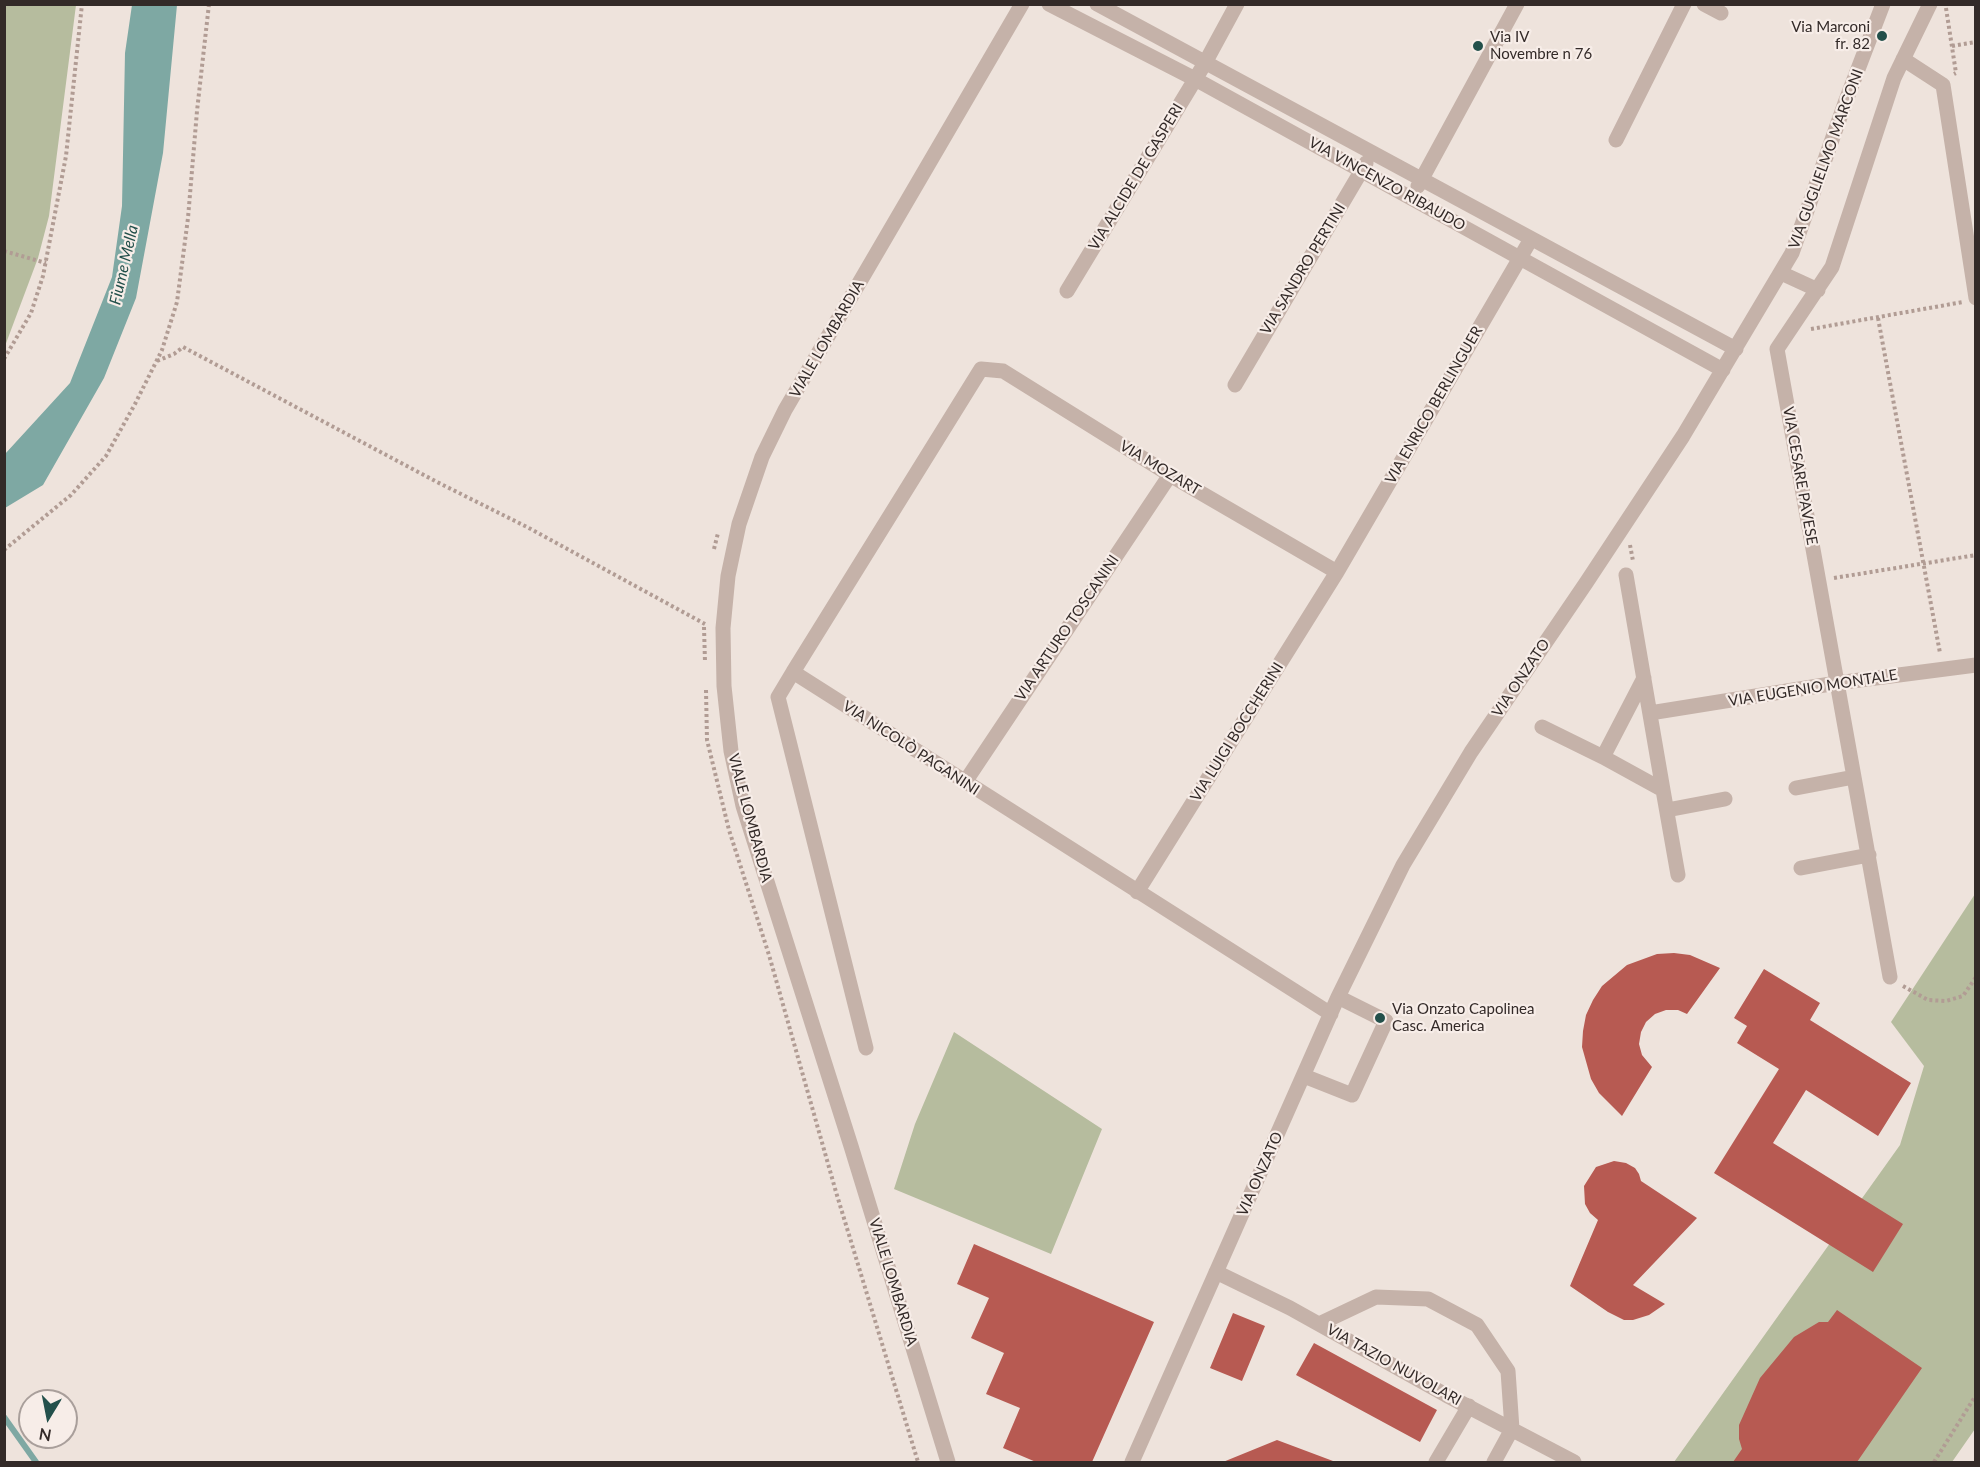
<!DOCTYPE html>
<meta charset="utf-8">
<style>
body{margin:0}
#map{position:relative;width:1980px;height:1467px;overflow:hidden;background:#eee3dc;font-family:Lato,sans-serif}
canvas{display:block}
.frame{position:absolute;inset:0;border:6px solid #332a28;pointer-events:none}
.north{position:absolute;left:18px;top:1389px;width:60px;height:60px;box-sizing:border-box;background:#f7ede8;border:2px solid #a99f9b;border-radius:50%;rotate:190deg;font-size:16px;font-weight:700;line-height:24px;text-align:center;color:#332a28}
.north::after{content:'';display:block;margin:auto;width:21px;height:27px;background:#23504b;clip-path:polygon(50% 0,100% 100%,50% 72%,0 100%)}
</style>
<div id="map">
<canvas width="1980" height="1467"></canvas>
<div class="frame"></div>
<div class="north">N</div>
</div>
<script>
const c = document.querySelector('canvas').getContext('2d');
c.lineJoin = 'round';
function paint(path, color) { c.fillStyle = color; c.fill(path, 'evenodd'); }
const poly = rows => new Path2D(rows.map(r => 'M' + r).join(''));
function stroke(path, color, width, dash) { c.strokeStyle = color; c.lineWidth = width; c.lineCap = dash ? 'butt' : 'round'; c.setLineDash(dash || []); c.stroke(path); }
function write(font, color, halo, rows, align = 'center') {
  c.font = font + ' Lato,sans-serif'; c.lineWidth = 4.5; c.setLineDash([]); c.textBaseline = 'middle'; c.strokeStyle = halo; c.fillStyle = color; for (const [text, x, y, turn = 0] of rows) {
    c.save(); c.translate(x, y); c.rotate((+turn || 0) * Math.PI / 180); c.textAlign = isNaN(turn) ? turn : align; if (halo) c.strokeText(text, 0, 0); c.fillText(text, 0, 0); c.restore();
  }
}
const green = poly([
 [5,4,76,5,49,216,38,258,5,346],
 [1975,894,1975,1429,1952,1462,1674,1462,1900,1145,1924,1066,1891,1022],
 [954,1032,1102,1129,1051,1254,894,1189,915,1124]
]);
const water = poly([
 [132,5,177,5,163,153,136,298,104,378,43,485,5,508,5,454,70,383,112,277,122,206,125,53]
]);
const stream = poly([
 [4,1417,36,1462]
]);
const building = poly([
 [1674,953,1690,955,1720,968,1687,1014,1678,1010,1666,1010,1655,1014,1646,1022,1641,1032,1639,1044,1642,1055,1652,1067,1622,1116,1599,1093,1591,1079,1582,1047,1583,1031,1586,1015,1593,1000,1602,986,1627,965,1657,954],
 [1764,969,1820,1003,1810,1020,1911,1083,1878,1136,1806,1090,1773,1143,1903,1224,1873,1272,1714,1173,1779,1069,1737,1043,1747,1026,1734,1018],
 [1614,1161,1626,1163,1635,1168,1639,1174,1641,1181,1697,1218,1633,1285,1665,1304,1649,1315,1633,1320,1624,1320,1608,1312,1570,1286,1598,1220,1590,1213,1585,1204,1584,1186,1596,1167],
 [974,1244,1154,1322,1092,1462,1036,1462,1003,1448,1020,1408,986,1394,1004,1353,971,1338,989,1298,957,1284],
 [1837,1310,1922,1368,1857,1462,1733,1462,1742,1449,1739,1439,1739,1425,1760,1378,1794,1337,1819,1322,1828,1322],
 [1233,1313,1265,1326,1242,1381,1210,1368],
 [1314,1343,1437,1410,1420,1442,1296,1375],
 [1277,1440,1333,1461,1333,1462,1223,1462]
]);
const path = poly([
 [1946,8,1956,73,1954,74],
 [1952,46,1976,42],
 [4,251,46,263],
 [1878,318,1940,653],
 [1811,329,1963,302],
 [4,359,31,313,43,276,66,156,82,4],
 [157,361,174,354,183,347,437,482,527,527,705,624],
 [1630,545,1633,561],
 [714,549,718,533],
 [4,550,71,495,106,456,135,404,162,350,177,302,188,218,197,111,209,4],
 [1834,578,1976,555],
 [704,627,705,662],
 [706,690,707,740,729,830,769,955,836,1192,918,1462],
 [1903,986,1928,1000,1946,1001,1963,996,1976,977],
 [1934,1462,1976,1395]
]);
const minor = poly([
 [1049,4,1195,79,1723,370],
 [1097,4,1736,349],
 [1704,4,1721,13],
 [1903,59,1943,85,1976,298],
 [1616,140,1684,4],
 [1418,186,1517,4],
 [1781,273,1818,290],
 [1067,291,1205,63,1237,4],
 [1235,385,1366,163],
 [1626,575,1663,790,1603,757,1644,678],
 [793,672,778,697,866,1048],
 [1650,713,1837,683,1976,665],
 [1542,727,1603,757],
 [965,782,1170,475],
 [1796,788,1854,777],
 [1663,790,1678,875],
 [1667,810,1725,799],
 [1801,868,1869,855],
 [1137,892,1337,572,1531,239],
 [1890,977,1777,349,1832,267,1894,78,1930,4],
 [1331,1014,793,672,981,369,1003,371,1170,475,1337,572],
 [1304,1076,1352,1095,1386,1021,1338,997],
 [1216,1272,1290,1308,1446,1395,1574,1462],
 [1319,1324,1376,1297,1428,1299,1477,1325,1508,1371,1512,1429,1494,1462],
 [948,1462,851,1146,743,806,731,751,724,686,723,628,728,576,739,524,762,457,785,410,1022,4],
 [1132,1462,1338,997,1403,865,1471,752,1586,583,1683,436,1792,253,1845,103,1883,4],
 [1436,1462,1469,1406]
]);
const markers = [
 [1882,36,6,"#23504b"],
 [1478,46,6,"#23504b"],
 [1380,1018,6,"#23504b"]
];
const poiNames = [
 ["Via Marconi",1870,27,"right"],
 ["fr. 82",1870,44,"right"],
 ["Via IV",1490,37],
 ["Novembre n 76",1490,54],
 ["Via Onzato Capolinea",1392,1009],
 ["Casc. America",1392,1026]
];
const streetNames = [
 ["VIA GUGLIELMO MARCONI",1826,159,-70],
 ["VIA ALCIDE DE GASPERI",1136,177,-59],
 ["VIA VINCENZO RIBAUDO",1387,184,29],
 ["VIA SANDRO PERTINI",1303,269,-59],
 ["VIALE LOMBARDIA",827,339,-60],
 ["VIA ENRICO BERLINGUER",1434,405,-60],
 ["VIA MOZART",1160,468,31],
 ["VIA CESARE PAVESE",1800,476,80],
 ["VIA ARTURO TOSCANINI",1067,628,-56],
 ["VIA ONZATO",1521,678,-56],
 ["VIA EUGENIO MONTALE",1813,688,-9],
 ["VIA LUIGI BOCCHERINI",1237,732,-58],
 ["VIA NICOLÒ PAGANINI",911,748,33],
 ["VIALE LOMBARDIA",750,818,75],
 ["VIA ONZATO",1260,1174,-66],
 ["VIALE LOMBARDIA",893,1282,73],
 ["VIA TAZIO NUVOLARI",1394,1365,29]
];
const waterNames = [
 ["Fiume Mella",124,265,-77]
];
paint(green, '#b6bc9e');
paint(water, '#7ea8a3');
stroke(stream, '#7ea8a3', 6);
paint(building, '#b75a52');
stroke(path, '#b19c94', 4, [3, 3]);
stroke(minor, '#c5b2a9', 15);
for (const [x, y, r, color] of markers) { const dot = new Path2D(); dot.arc(x, y, r, 0, 2 * Math.PI); c.fillStyle = color; c.fill(dot); stroke(dot, '#f7ede8', 2); }
write('15px', '#332a28', '#f7ede8', poiNames, 'left');
write('15px', '#332a28', '#f7ede8', streetNames);
write('italic 16px', '#23504b', '#f7ede8', waterNames);
</script>
